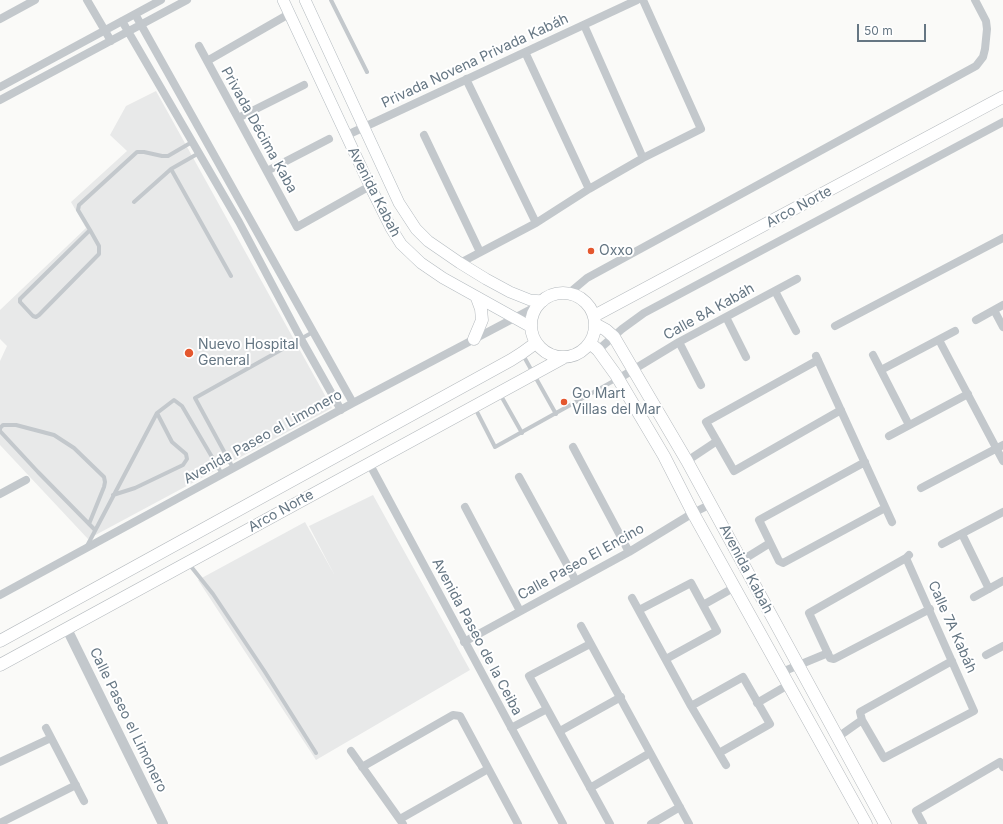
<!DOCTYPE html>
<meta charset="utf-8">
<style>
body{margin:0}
#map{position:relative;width:1003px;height:824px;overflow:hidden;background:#fafaf8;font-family:Inter,sans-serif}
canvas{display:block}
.scale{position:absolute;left:857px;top:24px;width:69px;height:18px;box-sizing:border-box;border:2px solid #657683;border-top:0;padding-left:5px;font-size:12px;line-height:14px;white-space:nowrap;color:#657683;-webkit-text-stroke:3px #fff;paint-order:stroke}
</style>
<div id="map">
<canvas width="1003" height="824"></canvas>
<div class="scale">50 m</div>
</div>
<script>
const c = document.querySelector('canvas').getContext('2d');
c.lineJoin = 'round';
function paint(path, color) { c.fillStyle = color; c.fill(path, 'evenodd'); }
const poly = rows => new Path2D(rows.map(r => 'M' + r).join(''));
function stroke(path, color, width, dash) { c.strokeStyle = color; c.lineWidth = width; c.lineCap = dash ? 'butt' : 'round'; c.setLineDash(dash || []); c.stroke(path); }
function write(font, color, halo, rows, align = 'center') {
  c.font = font + ' Inter,sans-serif'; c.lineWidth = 4; c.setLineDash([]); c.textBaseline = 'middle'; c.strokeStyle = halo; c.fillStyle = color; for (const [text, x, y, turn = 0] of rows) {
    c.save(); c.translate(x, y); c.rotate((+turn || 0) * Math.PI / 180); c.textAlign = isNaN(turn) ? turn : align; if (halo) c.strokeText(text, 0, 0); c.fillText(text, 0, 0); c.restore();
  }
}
const built = poly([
 [156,91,332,408,88,539,0,445,0,361,7,346,0,339,0,310,86,228,71,202,127,151,110,135,126,106],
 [373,495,470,670,316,760,198,580,305,522,335,576,309,526]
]);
const service = poly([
 [331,0,367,72],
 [171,169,231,276],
 [134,202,171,169,199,153],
 [90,230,20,299,20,302,33,316,36,317,39,315,99,254,99,246,90,230,78,210,79,205,137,152,144,152,162,156,168,156,192,142],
 [523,355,556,414],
 [500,394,522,433],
 [475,408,495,447,617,379],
 [0,428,3,425,16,425,54,435,74,448,104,477,105,482,104,487,89,524],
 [0,429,0,431,38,472,95,530],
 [233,468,195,398,313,332],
 [113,495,135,488,183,465,187,459,186,454,172,442,157,413],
 [87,546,157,413,174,400,182,406,222,474],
 [189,564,213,594,265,672,316,753]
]);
const minor = poly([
 [87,0,111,41],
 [135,14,353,403],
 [0,19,35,0],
 [122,21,239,222,301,339,341,410],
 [584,25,643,158],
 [199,46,297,227,370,186],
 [525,52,589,189],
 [207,61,289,14],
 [466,79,536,223],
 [0,87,161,0],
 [0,100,187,0],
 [238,118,304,85],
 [424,135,480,252],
 [345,136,637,0],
 [267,171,329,139],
 [460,263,536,223,589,189,643,158,701,129,643,0],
 [775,291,796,331],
 [568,294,587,278,976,66,983,57,985,49,987,29,986,21,975,0],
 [994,310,1003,327],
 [726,317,746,357],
 [976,320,1003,305],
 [835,326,1003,238],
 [939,340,1003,461],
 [679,342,701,385],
 [598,350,622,329,644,313,1003,122],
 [873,355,909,425],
 [816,356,892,522],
 [818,360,706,422,734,471,841,410],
 [881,370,955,331],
 [618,379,679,342,797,279],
 [889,436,968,394],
 [573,447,629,552],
 [687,461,717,441],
 [865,462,759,520,779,561,783,563,885,508],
 [369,463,563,824],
 [519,477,576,581],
 [921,488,1003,445],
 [0,494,26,480],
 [465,507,520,611],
 [962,534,989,589],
 [942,544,1003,512],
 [909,555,906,558,974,711,884,758,862,720,860,712,952,661],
 [906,558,809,613,830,658,834,659,930,609],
 [741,561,770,543],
 [0,595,353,403,539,305],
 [974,597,1003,581],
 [632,598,691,706,726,765],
 [703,605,735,587],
 [639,610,691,583,717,631,666,659],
 [581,626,689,824],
 [464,642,629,552,693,513,711,504],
 [590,644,529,676,610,824],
 [986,655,1003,646],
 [782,672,828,653],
 [757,703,788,685],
 [691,706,743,677,770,724,719,753],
 [46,728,84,801],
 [511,728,547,709],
 [560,731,621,697],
 [838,737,862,720],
 [351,751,403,824],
 [0,762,51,738],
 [362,767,453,715,460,716,518,824],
 [590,788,650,753],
 [400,819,488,769],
 [0,823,76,785],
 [651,824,680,807],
 [923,824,916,811,1000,762,1003,767]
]);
const tertiary = poly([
 [67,629,163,824]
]);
const secondary = poly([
 [283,0,370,186,391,228,401,244,421,263,443,278,531,327],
 [305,0,399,203,416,229,428,241,460,263,486,279,510,292,530,300,543,301]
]);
const primary = poly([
 '531 325a32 32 0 1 1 64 0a32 32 0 1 1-64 0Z',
 [594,316,1003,97],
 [595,324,606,330,614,337,687,461,885,824],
 [474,339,482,320,481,309,477,298],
 [590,343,598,350,616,375,664,456,693,513,866,824],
 [0,641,511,360,522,353,533,345,536,342],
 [0,665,563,358]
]);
const markers = [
 [591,251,4,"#e4572e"],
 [189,353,5,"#e4572e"],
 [564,402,4,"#e4572e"]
];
const streetNames = [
 ["Privada Novena Privada Kabáh",475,61,-25],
 ["Privada Décima Kaba",259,130,61],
 ["Avenida Kabah",374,192,63],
 ["Arco Norte",799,207,-28],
 ["Calle 8A Kabáh",709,312,-29],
 ["Avenida Paseo el Limonero",263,437,-29],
 ["Arco Norte",281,511,-29],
 ["Calle Paseo El Encino",581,562,-29],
 ["Avenida Kabah",746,569,62],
 ["Calle 7A Kabáh",952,627,66],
 ["Avenida Paseo de la Ceiba",477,637,62],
 ["Calle Paseo el Limonero",128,720,64]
];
const poiNames = [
 ["Oxxo",599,251],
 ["Nuevo Hospital",198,345],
 ["General",198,361],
 ["Go Mart",572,394],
 ["Villas del Mar",572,410]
];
paint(built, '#e8e9e9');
stroke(secondary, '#b3babf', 12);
stroke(primary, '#b5babe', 13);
stroke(service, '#c3c8cc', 4);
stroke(minor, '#c3c8cc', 8);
stroke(tertiary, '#c3c8cc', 10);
stroke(secondary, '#fff', 11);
stroke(primary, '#fff', 12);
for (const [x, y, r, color] of markers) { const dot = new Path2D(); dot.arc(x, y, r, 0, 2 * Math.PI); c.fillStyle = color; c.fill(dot); stroke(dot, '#fff', 1.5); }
write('14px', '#657683', '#fff', streetNames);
write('14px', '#657683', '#fff', poiNames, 'left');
</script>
